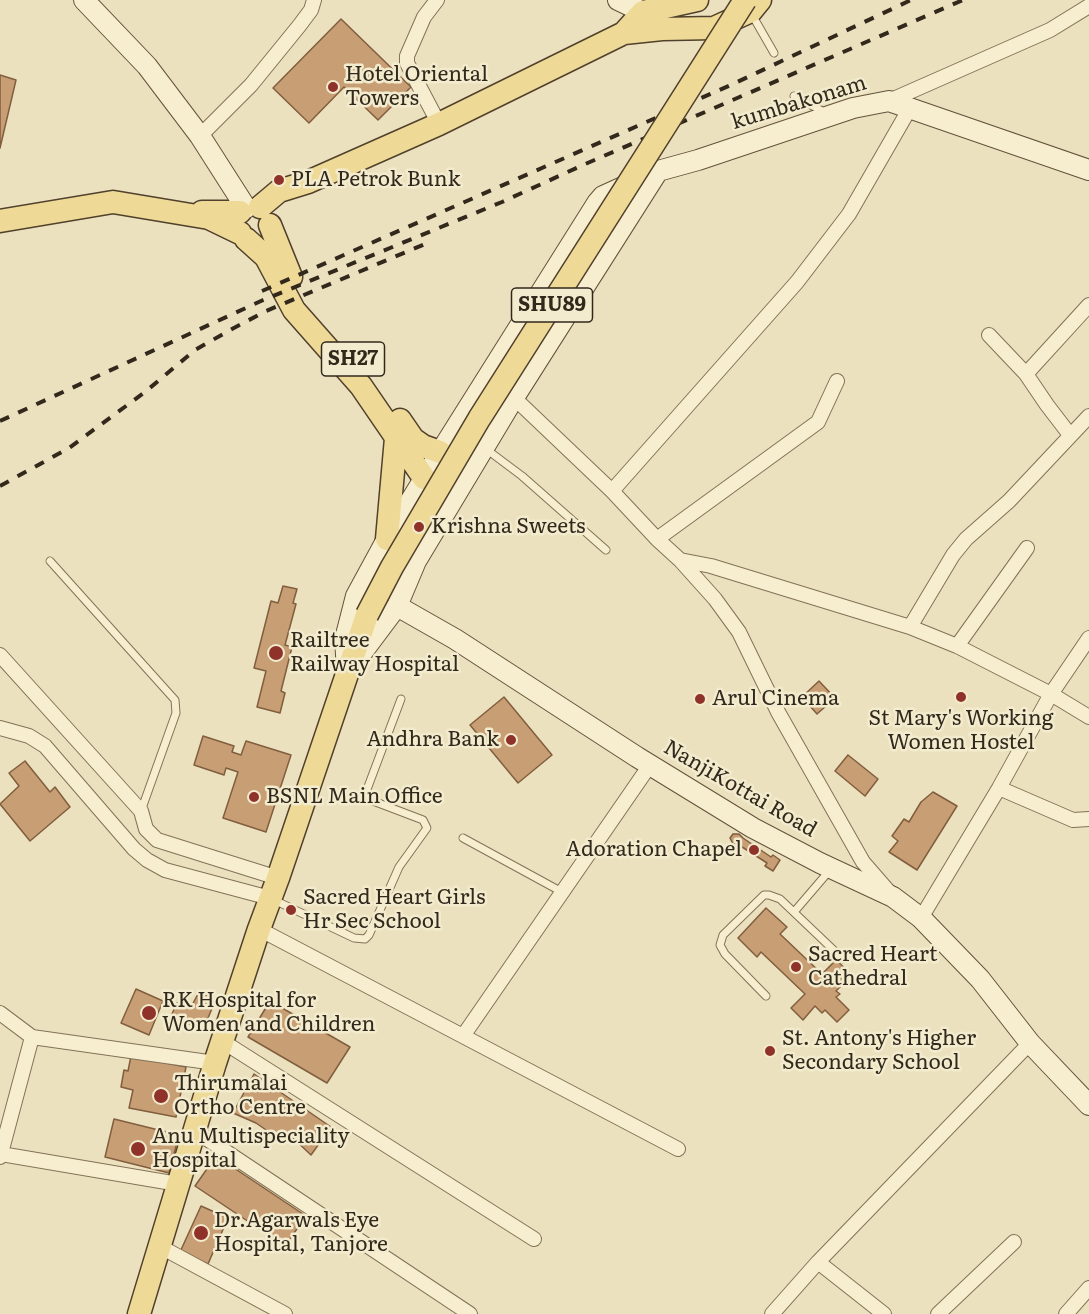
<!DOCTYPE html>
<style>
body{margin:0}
canvas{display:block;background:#ebe1be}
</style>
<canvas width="1089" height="1314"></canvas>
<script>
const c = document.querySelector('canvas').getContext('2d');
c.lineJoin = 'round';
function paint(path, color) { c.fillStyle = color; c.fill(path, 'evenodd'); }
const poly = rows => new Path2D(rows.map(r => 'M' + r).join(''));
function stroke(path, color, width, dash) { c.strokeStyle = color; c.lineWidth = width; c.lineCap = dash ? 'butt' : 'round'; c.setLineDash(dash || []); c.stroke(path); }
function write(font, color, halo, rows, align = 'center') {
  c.font = font + ' Literata,serif'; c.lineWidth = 5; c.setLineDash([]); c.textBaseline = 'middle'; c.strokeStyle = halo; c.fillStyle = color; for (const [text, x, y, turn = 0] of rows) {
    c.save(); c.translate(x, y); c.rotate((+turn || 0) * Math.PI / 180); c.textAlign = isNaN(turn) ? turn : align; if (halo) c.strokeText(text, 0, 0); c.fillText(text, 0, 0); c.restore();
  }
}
const building = poly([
 [341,19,411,87,378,120,344,87,309,123,273,88,341,19],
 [0,75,16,80,0,148,0,75],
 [283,586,297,589,293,603,296,604,285,645,292,647,281,691,285,693,280,713,257,707,266,671,254,668,271,601,278,603,283,586],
 [819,681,835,698,817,714,802,697,819,681],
 [504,697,552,755,518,783,470,725,504,697],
 [203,736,234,746,232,752,241,755,246,741,291,755,266,832,223,818,238,772,226,768,224,775,194,765,203,736],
 [848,755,878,779,865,796,835,771,848,755],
 [25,761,50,792,55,787,70,807,30,841,0,804,19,786,9,773,25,761],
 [933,792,957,806,917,870,889,852,898,841,892,836,904,819,909,822,921,802,933,792],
 [733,834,739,834,743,838,771,857,773,855,780,860,773,871,765,866,767,863,739,845,733,844,730,838,733,834],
 [766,908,787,927,780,934,822,974,836,960,852,975,836,991,840,994,836,997,849,1010,837,1022,825,1010,822,1013,815,1006,803,1020,791,1008,805,994,761,952,757,957,738,938,766,908],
 [136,989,163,1001,149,1035,121,1023,136,989],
 [199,992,216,999,203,1030,171,1016,177,1003,191,1007,199,992],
 [270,1001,350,1047,327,1083,248,1037,270,1001],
 [131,1056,186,1067,176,1117,129,1108,133,1090,121,1087,124,1070,128,1071,131,1056],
 [254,1074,331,1127,311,1155,293,1138,282,1141,256,1123,233,1113,254,1074],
 [114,1119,179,1135,169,1173,105,1157,114,1119],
 [216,1156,306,1216,285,1246,195,1186,216,1156],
 [201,1206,228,1218,208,1264,180,1252,201,1206]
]);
const lane = poly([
 [751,13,774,53],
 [794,96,826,113],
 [486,449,522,476,606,550],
 [50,561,175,700,176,713,141,811],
 [463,838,562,892],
 [274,900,354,938,365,939,369,935,399,867,427,828,423,820,373,801,367,796,366,792,401,699],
 [794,912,830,870],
 [766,996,725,954,720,945,723,935,764,895,769,895,780,899,843,959]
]);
const street = poly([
 [437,0,424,17,407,56,407,63,439,124],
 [889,101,1050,30,1089,6],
 [200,136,251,85,299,26,311,10,314,0],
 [989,335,1026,374,1047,405,1070,435],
 [1026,374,1089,305],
 [509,393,612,491,657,539,680,560,715,599,739,632,778,712,863,862,890,893],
 [612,491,797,282,849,214,910,108],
 [657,539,818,422,837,381],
 [680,560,711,566,910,627,957,646,1051,694,1089,717],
 [910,627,953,555,966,539,1009,501,1089,416],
 [957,646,1027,548],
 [0,655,141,811,146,829,157,840,278,878],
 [0,728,29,736,45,746,134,849,147,860,165,870,270,898],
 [999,788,1073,820,1089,819],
 [921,918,999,788,1051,694,1089,638],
 [259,929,678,1149],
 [0,1013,32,1037,215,1063],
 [463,1036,650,765],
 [222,1041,534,1239],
 [195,1131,470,1314],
 [1,1154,178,1184],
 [0,1157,32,1037],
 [159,1246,285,1314],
 [818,1262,884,1314],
 [772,1314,818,1262,1030,1043],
 [938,1314,1014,1242],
 [1066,1314,1089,1288]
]);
const secondary = poly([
 [84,0,147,66,200,136,246,208],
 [618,0,643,12],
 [397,606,455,639,637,757,753,828,820,863,893,897,921,918,980,979,1030,1043,1089,1105],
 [352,666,397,606,416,561,515,396,658,171],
 [347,670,345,639,356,596,387,539,448,440,597,203,603,196,658,171,698,160,853,108,889,101,1089,170]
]);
const primary = poly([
 [624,33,643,12,697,0],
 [260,207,279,191,308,182,439,124,624,33,662,29,714,28,751,11,760,0],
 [202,212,240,212],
 [0,221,113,202,209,218,240,233],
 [270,225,291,277],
 [246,239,266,257,294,310,361,386,424,478],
 [400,420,413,439,423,446,440,452],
 [387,539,396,438],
 [139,1314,215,1063,259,929,278,878,367,615]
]);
const rail = poly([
 [262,291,733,84,911,0],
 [0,421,261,301,502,202,583,165,963,0],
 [0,486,69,448,145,392,195,350,232,329,266,311,425,244]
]);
const primaryBridge = poly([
 [367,615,392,567,479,419,745,0]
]);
const markers = [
 [333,87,6,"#8f322a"],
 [279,180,6,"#8f322a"],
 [419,527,6,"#8f322a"],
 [276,653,8,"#8f322a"],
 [961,697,6,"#8f322a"],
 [700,699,6,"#8f322a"],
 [511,740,6,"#8f322a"],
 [254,797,6,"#8f322a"],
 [754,850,6,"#8f322a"],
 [291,910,6,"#8f322a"],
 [796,967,6,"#8f322a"],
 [149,1013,8,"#8f322a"],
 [770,1051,6,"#8f322a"],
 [161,1096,8,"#8f322a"],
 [138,1149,8,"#8f322a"],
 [201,1233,8,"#8f322a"]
];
const shields = [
 [552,305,81],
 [353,359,63]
];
const shieldNames = [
 ["SHU89",552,305],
 ["SH27",353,359]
];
const poiNames = [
 ["Hotel Oriental",345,75],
 ["Towers",345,99],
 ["PLA Petrok Bunk",291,180],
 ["Krishna Sweets",431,527],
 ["Railtree",290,641],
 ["Railway Hospital",290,665],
 ["Arul Cinema",712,699],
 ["St Mary's Working",961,719,"center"],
 ["Women Hostel",961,743,"center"],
 ["Andhra Bank",499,740,"right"],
 ["BSNL Main Office",266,797],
 ["Adoration Chapel",742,850,"right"],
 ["Sacred Heart Girls",303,898],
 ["Hr Sec School",303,922],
 ["Sacred Heart",808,955],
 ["Cathedral",808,979],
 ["RK Hospital for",162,1001],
 ["Women and Children",162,1025],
 ["St. Antony's Higher",782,1039],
 ["Secondary School",782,1063],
 ["Thirumalai",174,1084],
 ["Ortho Centre",174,1108],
 ["Anu Multispeciality",152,1137],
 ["Hospital",152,1161],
 ["Dr.Agarwals Eye",214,1221],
 ["Hospital, Tanjore",214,1245]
];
const streetNames = [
 ["kumbakonam",799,103,-17],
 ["NanjiKottai Road",740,789,30]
];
paint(building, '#c89e75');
stroke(building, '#815e3e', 1.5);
stroke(lane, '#837257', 9);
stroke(street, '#837257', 16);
stroke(secondary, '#64533b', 22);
stroke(primary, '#50402c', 25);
stroke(lane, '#f7eed0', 7);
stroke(street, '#f7eed0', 14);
stroke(secondary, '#f7eed0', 20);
stroke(primary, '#eeda96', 22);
stroke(rail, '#32291c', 4, [10, 10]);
stroke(primaryBridge, '#50402c', 25, []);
stroke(primaryBridge, '#eeda96', 22);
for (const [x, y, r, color] of markers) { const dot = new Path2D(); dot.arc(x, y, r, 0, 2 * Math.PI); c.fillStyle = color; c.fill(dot); stroke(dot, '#f3ebcd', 2); }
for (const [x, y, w] of shields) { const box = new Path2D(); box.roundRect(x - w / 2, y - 17, w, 34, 4.5); c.fillStyle = '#f3ebcd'; c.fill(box); stroke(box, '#32291c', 1.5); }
write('bold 20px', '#32291c', null, shieldNames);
write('21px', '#32291c', '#f3ebcd', poiNames, 'left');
write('21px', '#32291c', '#f3ebcd', streetNames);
</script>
